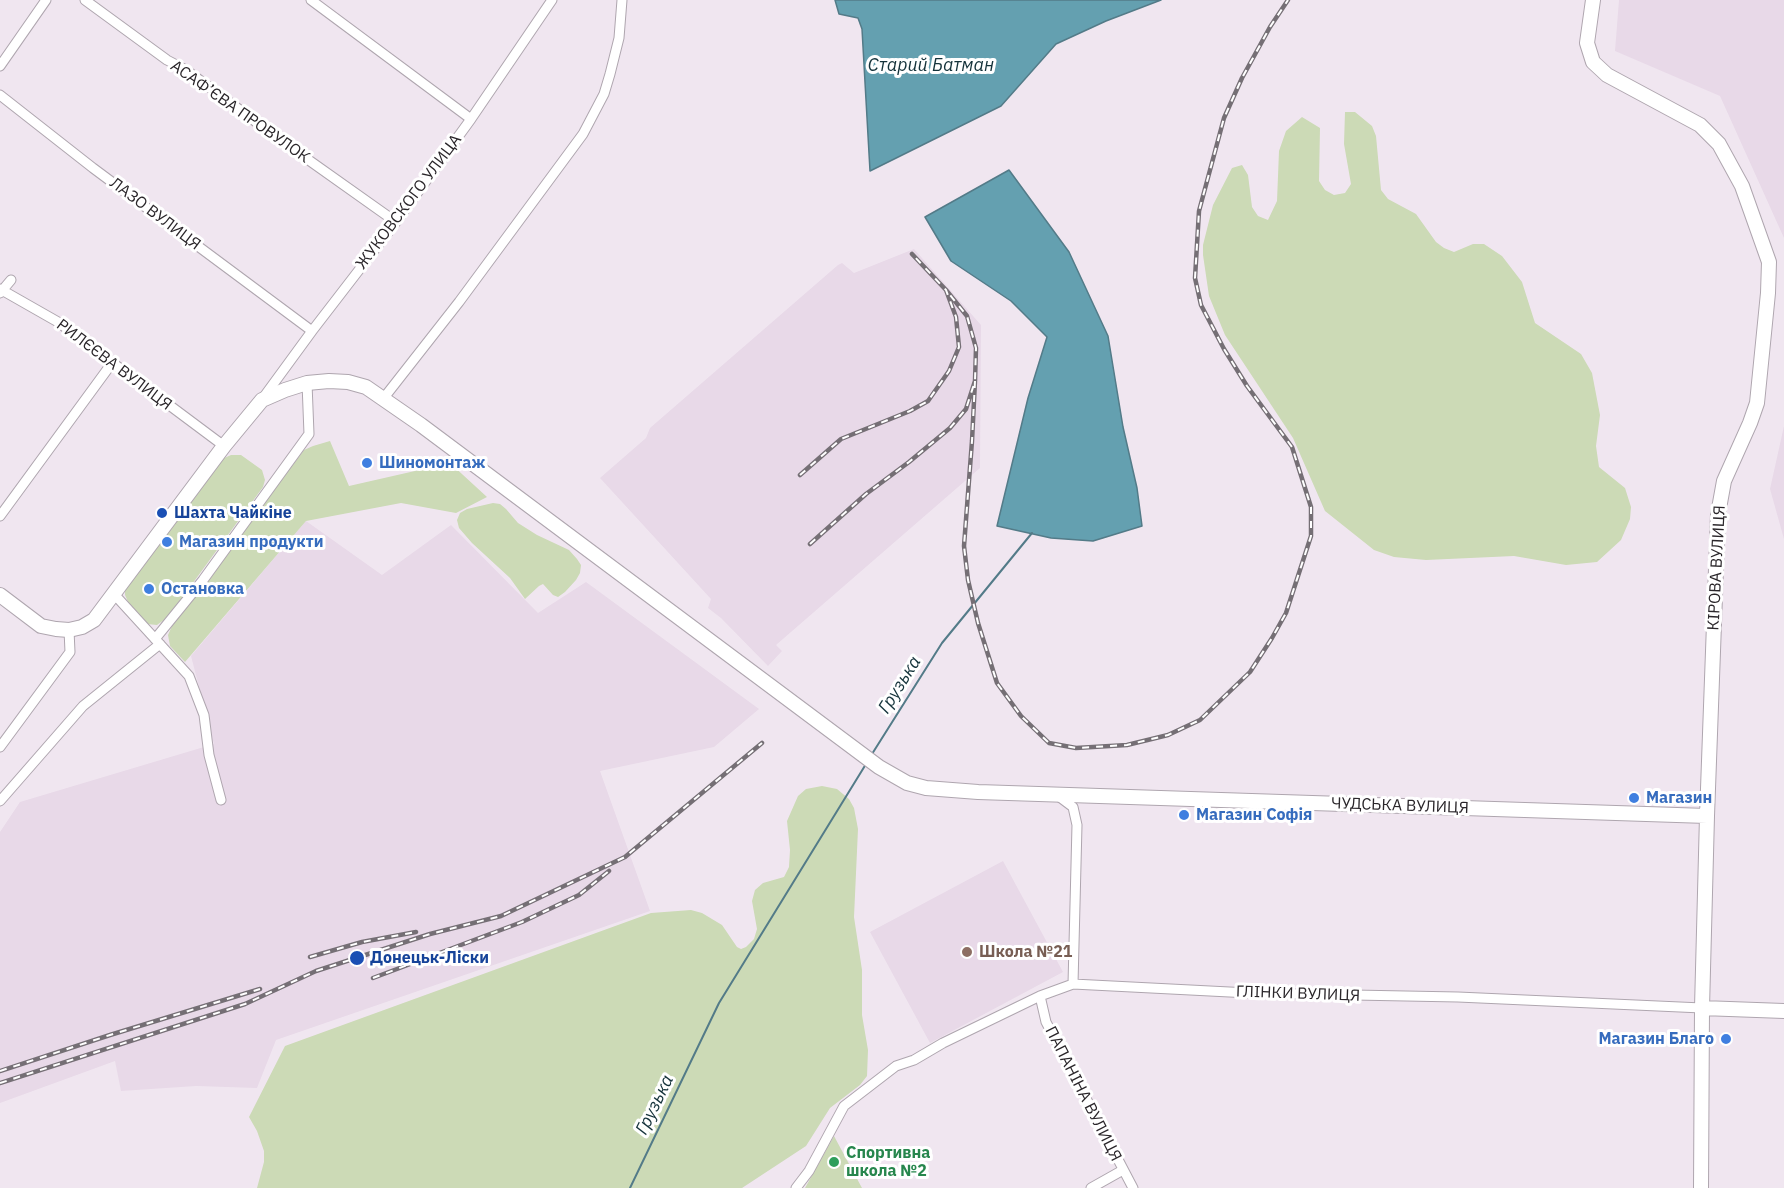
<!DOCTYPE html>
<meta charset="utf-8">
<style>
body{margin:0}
canvas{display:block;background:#f0e6f0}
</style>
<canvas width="1784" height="1188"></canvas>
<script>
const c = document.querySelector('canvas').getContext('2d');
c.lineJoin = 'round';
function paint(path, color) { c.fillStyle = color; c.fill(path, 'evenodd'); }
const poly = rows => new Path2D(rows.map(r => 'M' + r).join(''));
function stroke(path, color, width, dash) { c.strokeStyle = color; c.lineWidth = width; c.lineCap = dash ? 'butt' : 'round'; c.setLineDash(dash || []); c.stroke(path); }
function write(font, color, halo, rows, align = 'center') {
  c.font = font + ' "IBM Plex Sans",sans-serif'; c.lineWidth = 6; c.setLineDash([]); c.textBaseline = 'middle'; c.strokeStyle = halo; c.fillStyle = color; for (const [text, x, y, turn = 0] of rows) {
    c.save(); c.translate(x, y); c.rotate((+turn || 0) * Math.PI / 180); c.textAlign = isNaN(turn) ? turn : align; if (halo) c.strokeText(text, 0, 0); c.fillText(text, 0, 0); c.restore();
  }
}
const built = poly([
 [1619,0,1784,0,1784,238,1720,96,1615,51],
 [914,249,981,325,980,468,776,645,782,651,768,666,721,618,708,608,711,599,600,478,646,438,650,428,838,265,842,263,854,273],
 [1784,426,1784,539,1770,489],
 [306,521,382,575,451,525,538,613,586,582,759,709,714,747,600,771,650,911,276,1040,257,1088,196,1086,121,1091,115,1061,0,1103,0,832,20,802,214,744,191,656],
 [1003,861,1063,972,930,1043,870,932]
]);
const green = poly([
 [1345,112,1355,112,1372,126,1376,136,1381,190,1388,199,1416,214,1436,242,1444,248,1454,252,1473,244,1484,244,1502,256,1522,282,1535,323,1581,354,1592,373,1600,415,1596,446,1599,467,1625,488,1631,507,1630,519,1621,540,1597,562,1566,565,1514,556,1426,560,1394,557,1374,550,1325,511,1293,438,1225,335,1209,296,1203,255,1203,245,1213,205,1232,168,1242,165,1248,175,1252,207,1258,216,1268,220,1277,201,1279,151,1286,131,1302,117,1320,128,1319,181,1325,190,1334,195,1345,193,1351,184,1344,144],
 [330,441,349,486,450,463,487,497,456,513,401,503,306,521,185,662,170,646,168,635,172,626,304,450,313,446],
 [231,455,241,455,262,470,265,480,263,487,168,617,157,625,147,624,129,604,125,595,125,590,222,459],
 [493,503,500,504,506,509,518,523,537,535,569,550,577,559,581,565,580,573,576,580,565,592,558,597,553,595,543,584,539,586,525,599,510,578,472,543,459,528,457,520,460,513,467,509],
 [822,786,837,789,849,799,854,808,858,829,854,917,862,970,862,1015,868,1050,867,1076,860,1085,830,1108,806,1146,742,1188,257,1188,264,1162,264,1151,257,1131,249,1117,285,1046,651,913,691,910,702,913,722,925,737,947,741,949,746,947,754,939,757,929,752,901,755,890,763,883,784,877,789,867,790,850,787,821,798,796,806,789],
 [834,1136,862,1188,805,1188]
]);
const water = poly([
 [835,0,1161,0,1106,21,1056,44,1001,106,870,171,862,29,858,18,839,14,835,0],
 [1009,170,1069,252,1108,336,1123,427,1137,488,1142,526,1093,541,1051,538,997,526,1028,398,1047,337,1011,301,951,261,925,217,1009,170]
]);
const stream = poly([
 [872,754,942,643,1032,533],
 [630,1188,719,1003,866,764]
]);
const street = poly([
 [85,0,167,60,186,70,279,139,396,222],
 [311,0,471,119],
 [0,66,46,0],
 [0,95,93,168,312,331],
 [0,289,58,322,224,446],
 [0,293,11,280],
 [263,398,312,331,396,222,471,119,552,0],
 [383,399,459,302,583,134,604,94,610,74,619,38,622,0],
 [0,516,112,363],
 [114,594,189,676,204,715,209,755,221,800],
 [155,639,203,580,309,434,307,383],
 [0,747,70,652,69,630],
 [1057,795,1073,807,1077,825,1073,984],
 [0,801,83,706,160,644],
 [1040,996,1046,1022,1133,1188],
 [796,1188,809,1171,844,1106,896,1066,914,1060,943,1043,1040,996,1073,984,1249,993,1458,997,1702,1008],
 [1091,1188,1123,1170]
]);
const secondary = poly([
 [1593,0,1587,43,1593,62,1607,75,1700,125,1719,144,1742,186,1769,262,1768,293,1757,403,1750,423,1724,481,1718,514,1707,816,1702,1008,1701,1188],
 [0,595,41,626,56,629,69,630,82,627,94,620,224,446,262,400,285,390,307,383,329,381,348,382,366,387,421,425,879,767,907,783,926,788,978,792,1707,816],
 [1702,1008,1784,1011]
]);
const rail = poly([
 [975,381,972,441,964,546,968,580,978,623,997,683,1021,716,1049,743,1076,748,1127,745,1168,735,1200,720,1250,672,1272,638,1286,613,1311,536,1311,507,1292,447,1247,386,1224,349,1201,305,1195,278,1199,211,1224,118,1242,78,1270,27,1288,0],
 [800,475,841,439,910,411,928,401,949,371,959,347,956,317,946,290,912,254],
 [810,544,866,494,909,462,950,428,966,409,975,381,976,348,967,316,946,290],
 [310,957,362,942,416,932],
 [373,978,522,922,579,895,609,871],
 [0,1071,110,1035,260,989],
 [0,1083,245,1004,316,971,430,934,501,916,625,857,762,743]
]);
const markers = [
 [367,463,6,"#3f7fe0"],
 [162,513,6,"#1a4fb4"],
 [167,542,6,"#3f7fe0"],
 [149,589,6,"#3f7fe0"],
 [1634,798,6,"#3f7fe0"],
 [1184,815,6,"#3f7fe0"],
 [967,952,6,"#8d6e63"],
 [357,958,8,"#1a4fb4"],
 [1726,1039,6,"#3f7fe0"],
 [834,1162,6,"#2e9e5b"]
];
const streetNames = [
 ["АСАФ’ЄВА ПРОВУЛОК",240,112,35],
 ["ЖУКОВСКОГО УЛИЦА",409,202,-53],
 ["ЛАЗО ВУЛИЦЯ",155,214,37],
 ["РИЛЄЄВА ВУЛИЦЯ",114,365,37],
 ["КІРОВА ВУЛИЦЯ",1717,568,-87],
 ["ЧУДСЬКА ВУЛИЦЯ",1400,806,2],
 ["ГЛІНКИ ВУЛИЦЯ",1298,994,2],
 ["ПАПАНІНА ВУЛИЦЯ",1083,1094,63]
];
const shopNames = [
 ["Шиномонтаж",379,463],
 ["Магазин продукти",179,542],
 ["Остановка",161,589],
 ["Магазин",1646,798],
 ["Магазин Софія",1196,815],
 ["Магазин Благо",1714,1039,"right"]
];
const transitNames = [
 ["Шахта Чайкіне",174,513],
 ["Донецьк-Ліски",370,958]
];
const educationNames = [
 ["Школа №21",979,952]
];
const leisureNames = [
 ["Спортивна",846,1153],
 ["школа №2",846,1171]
];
const waterNames = [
 ["Старий Батман",931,66],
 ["Грузька",900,685,-58],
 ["Грузька",655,1105,-64]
];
paint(built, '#e8d9e8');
paint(green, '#ccdab6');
paint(water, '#64a0b0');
stroke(water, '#537b88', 1.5);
stroke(stream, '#537b88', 2);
stroke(street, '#afa6af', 11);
stroke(secondary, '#afa6af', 16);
stroke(street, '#fff', 9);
stroke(secondary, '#fff', 14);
stroke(rail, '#756f75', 4.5);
stroke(rail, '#fff', 2, [7]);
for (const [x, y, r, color] of markers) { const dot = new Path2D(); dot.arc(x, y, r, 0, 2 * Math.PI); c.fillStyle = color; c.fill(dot); stroke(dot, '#fff', 2); }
write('16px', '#2a262a', '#fff', streetNames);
write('bold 16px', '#366cbe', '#fff', shopNames, 'left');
write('bold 16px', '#164399', '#fff', transitNames, 'left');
write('bold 16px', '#785e54', '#fff', educationNames, 'left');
write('bold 16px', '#27864d', '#fff', leisureNames, 'left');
write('italic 18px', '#14323a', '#fff', waterNames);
</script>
